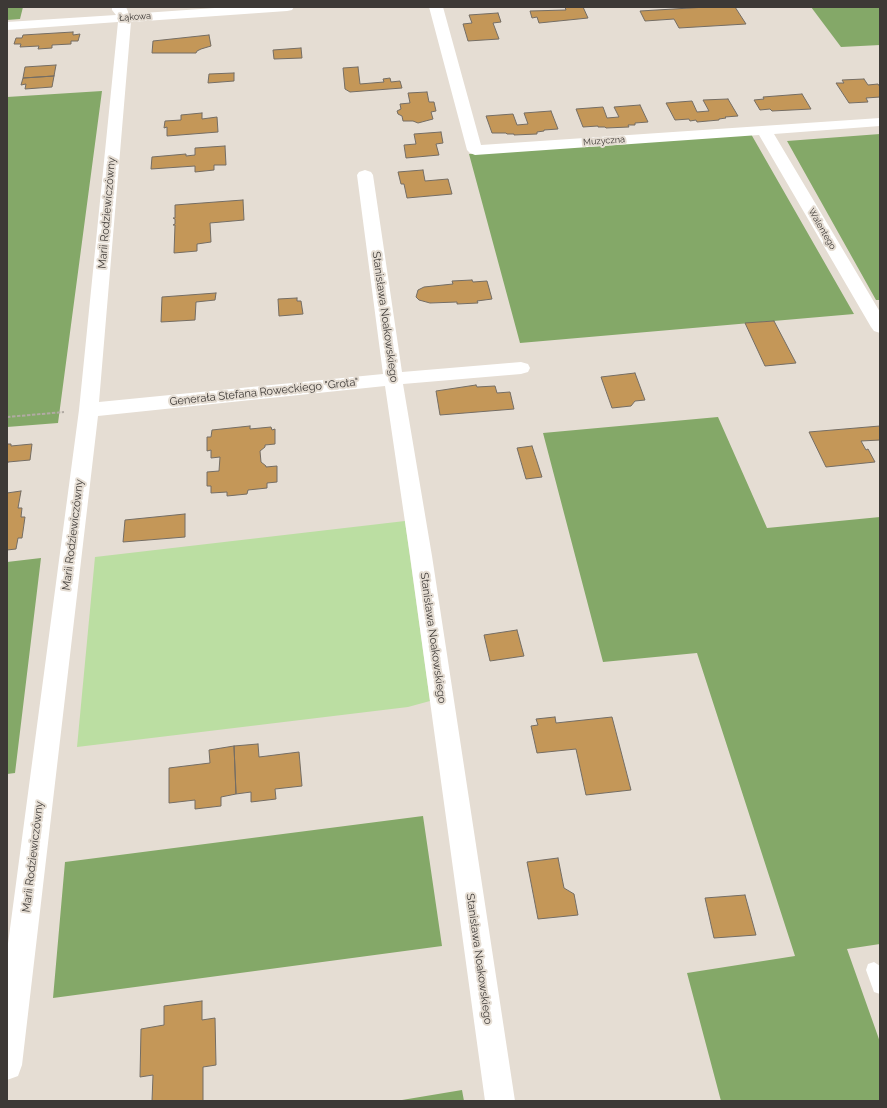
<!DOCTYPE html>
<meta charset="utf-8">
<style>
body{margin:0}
#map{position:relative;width:887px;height:1108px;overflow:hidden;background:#e5ddd3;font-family:Raleway,sans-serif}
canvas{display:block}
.frame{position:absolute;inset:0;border:8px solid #3d3936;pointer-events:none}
</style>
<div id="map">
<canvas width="887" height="1108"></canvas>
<div class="frame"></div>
</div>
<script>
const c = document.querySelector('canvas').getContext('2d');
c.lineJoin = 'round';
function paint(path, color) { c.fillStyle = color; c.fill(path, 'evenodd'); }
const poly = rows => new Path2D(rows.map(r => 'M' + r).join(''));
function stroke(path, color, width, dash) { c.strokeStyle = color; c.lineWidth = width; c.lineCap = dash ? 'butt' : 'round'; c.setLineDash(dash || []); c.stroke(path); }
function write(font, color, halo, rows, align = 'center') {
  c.font = font + ' Raleway,sans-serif'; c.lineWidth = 4; c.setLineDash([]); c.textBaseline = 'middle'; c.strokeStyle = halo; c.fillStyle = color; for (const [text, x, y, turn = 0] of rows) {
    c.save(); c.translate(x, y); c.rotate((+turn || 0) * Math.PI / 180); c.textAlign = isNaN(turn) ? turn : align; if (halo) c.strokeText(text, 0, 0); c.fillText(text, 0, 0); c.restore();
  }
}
const green = poly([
 [405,521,430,701,408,707,77,747,95,557]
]);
const forest = poly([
 [7,7,23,7,20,19,7,20],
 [811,7,880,7,880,45,841,47],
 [102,91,58,423,7,427,7,97],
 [751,134,854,314,520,343,469,154],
 [880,134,880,300,876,300,787,141],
 [718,417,767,528,880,517,880,944,847,949,880,1042,880,1101,721,1101,687,973,795,956,697,653,603,662,543,433],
 [41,558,15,773,7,774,7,562],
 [423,816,442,946,53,998,65,862],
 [462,1090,464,1101,396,1101]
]);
const building = poly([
 [565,7,583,7,588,18,539,23,537,17,532,18,530,11,566,10,565,7],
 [707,7,735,7,746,24,679,28,674,19,645,21,640,11,707,7],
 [498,13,501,22,493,23,499,39,468,41,463,24,472,23,469,15,498,13],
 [73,32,73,35,80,34,78,41,71,41,71,44,52,45,52,48,38,49,39,46,20,47,21,44,14,44,16,38,22,38,23,35,73,32],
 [209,35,211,46,201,49,197,51,196,53,152,53,153,41,209,35],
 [301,48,302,58,274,59,273,50,301,48],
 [56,65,54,76,23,78,25,67,56,65],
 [358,67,360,84,384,82,383,79,390,78,391,82,400,81,402,88,350,92,345,89,343,68,358,67],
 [234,73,234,81,208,83,209,74,234,73],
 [54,76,52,87,25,89,26,84,21,85,23,78,54,76],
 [864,79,868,85,878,84,880,87,880,97,866,98,868,102,849,103,836,83,844,83,842,80,864,79],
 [427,92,429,102,434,102,436,111,431,112,433,119,418,123,413,121,403,121,402,116,398,114,397,111,401,109,400,104,410,103,408,93,427,92],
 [802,94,811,109,772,111,770,109,760,110,754,100,764,99,763,97,802,94],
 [728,99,738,116,725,117,726,118,719,119,719,120,697,122,696,120,690,121,689,119,675,120,666,103,692,101,697,112,709,111,703,100,728,99],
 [640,105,648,122,635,123,635,125,628,125,629,127,606,128,605,127,598,127,598,126,583,127,576,109,603,107,607,118,619,117,614,107,640,105],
 [551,111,558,129,544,130,544,131,537,132,537,134,514,135,514,134,507,134,506,133,492,133,486,116,513,114,517,125,528,124,524,113,551,111],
 [202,113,202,119,217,117,218,132,167,136,167,127,164,128,165,121,181,120,181,115,202,113],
 [441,132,443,143,436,144,439,155,406,158,404,145,416,144,414,134,441,132],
 [225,146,226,165,214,165,214,170,195,172,195,166,151,169,152,157,186,154,186,156,195,155,195,148,225,146],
 [423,170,425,181,448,179,452,194,407,198,404,184,401,184,398,172,423,170],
 [243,200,244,220,210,223,211,242,197,244,197,251,174,253,175,225,173,225,175,224,175,219,173,218,175,218,175,205,243,200],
 [472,280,473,282,487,281,492,299,477,301,478,303,457,304,457,302,430,303,419,300,416,297,418,290,424,287,453,284,452,281,472,280],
 [216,293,215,300,196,302,195,320,161,322,162,297,216,293],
 [297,298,297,301,301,301,303,314,279,316,278,299,297,298],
 [774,321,796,363,765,366,745,323,774,321],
 [635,373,645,400,635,401,631,406,612,408,601,377,635,373],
 [476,385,477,387,495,386,497,393,510,392,514,409,440,415,436,391,476,385],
 [250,426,250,429,271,427,272,430,275,429,275,444,265,445,265,447,260,451,261,462,266,466,266,467,277,466,277,482,267,483,267,488,248,490,247,494,227,496,227,492,211,493,211,486,207,486,207,472,219,471,220,457,211,458,211,450,207,451,207,437,211,437,212,430,250,426],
 [880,426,880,440,861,441,866,450,868,449,875,462,826,467,809,432,880,426],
 [7,444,11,444,11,446,32,444,30,460,8,462,7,465,7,444],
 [532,446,542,477,526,479,517,448,532,446],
 [21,491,18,508,22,508,21,517,25,517,22,538,18,538,16,549,7,550,7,493,21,491],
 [185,514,185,537,123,542,125,520,185,514],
 [517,630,524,656,490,661,484,635,517,630],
 [555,717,556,723,612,717,631,790,586,795,576,749,537,753,531,726,538,725,536,719,555,717],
 [258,744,259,757,299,752,302,786,275,789,276,799,251,802,251,792,236,794,234,746,258,744],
 [234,746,236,794,221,797,221,806,195,809,195,800,169,803,169,768,210,763,209,750,234,746],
 [558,858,564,888,574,894,578,915,538,919,527,862,558,858],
 [745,895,756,935,714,938,705,898,745,895],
 [202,1001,202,1020,215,1018,216,1065,203,1067,203,1101,152,1101,153,1075,140,1077,141,1029,164,1025,164,1006,202,1001]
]);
const path = poly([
 [7,417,64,412]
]);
const lane = poly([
 [874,962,880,966,880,994,874,992,866,970,868,964,874,962]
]);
const street = poly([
 [112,7,126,7,129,14,229,7,294,7,292,10,287,11,131,22,99,402,383,374,357,175,359,172,365,170,371,172,373,175,402,372,521,362,528,364,530,368,528,372,521,374,403,384,432,556,515,1101,485,1101,410,556,385,386,98,416,22,1065,18,1076,7,1080,7,951,79,410,118,22,7,30,7,22,116,15,112,10,112,7],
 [429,7,443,7,481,145,880,118,880,126,774,134,880,312,880,333,874,331,871,327,759,135,475,155,470,153,467,150,429,7]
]);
const farStreetnames = [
 ["Łąkowa",135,17,-4],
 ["Muzyczna",604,141,-4],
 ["Walentego",822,229,60]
];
const streetNames = [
 ["Marii Rodziewiczówny",107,213,-85],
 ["Stanisława Noakowskiego",385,317,82],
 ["Generała Stefana Roweckiego \"Grota\"",264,392,-6],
 ["Marii Rodziewiczówny",73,535,-83],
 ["Stanisława Noakowskiego",433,638,82],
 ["Marii Rodziewiczówny",33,857,-83],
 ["Stanisława Noakowskiego",479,959,82]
];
paint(green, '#bbdea2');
paint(forest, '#84a868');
paint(building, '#c49758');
stroke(building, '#746d64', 1);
stroke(path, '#b1aaa3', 2, [3.5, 1.5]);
paint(lane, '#fff');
paint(street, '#fff');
write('9px', '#3d3936', '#e5ddd3', farStreetnames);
write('11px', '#3d3936', '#e5ddd3', streetNames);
</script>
